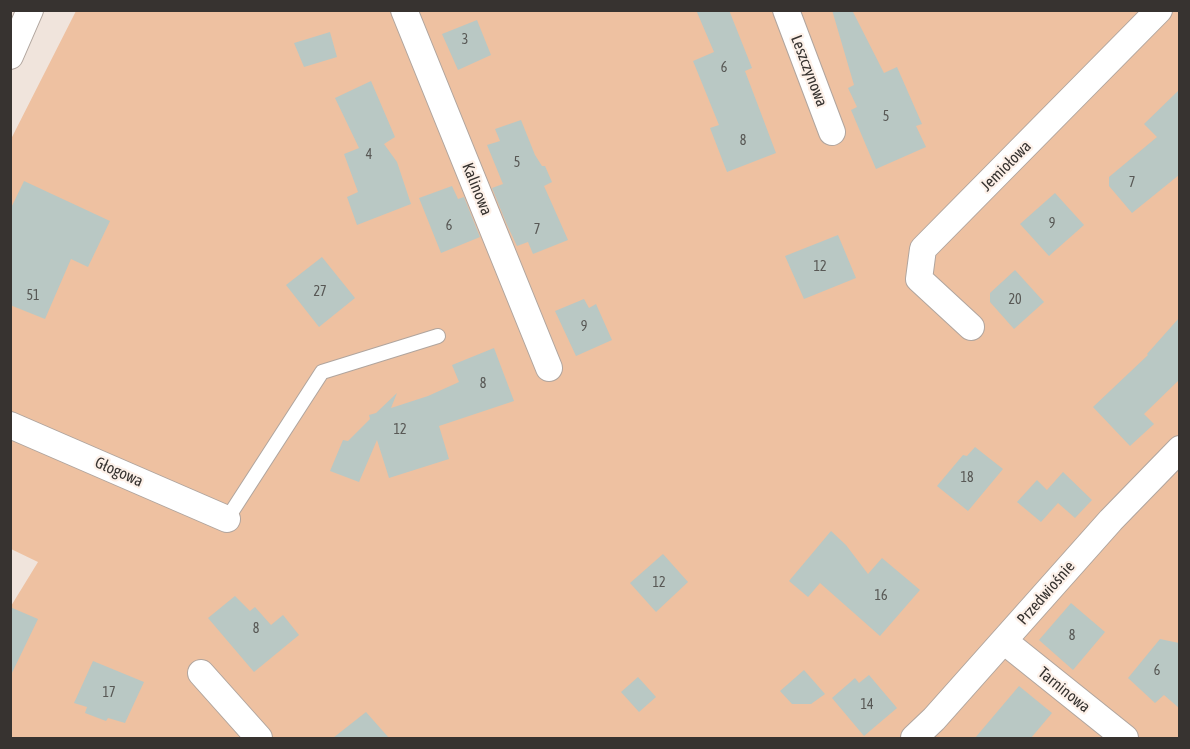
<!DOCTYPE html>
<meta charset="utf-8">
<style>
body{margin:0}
#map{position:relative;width:1190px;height:749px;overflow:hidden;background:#f0e4dc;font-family:"Asap Condensed",sans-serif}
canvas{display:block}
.frame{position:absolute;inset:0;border:12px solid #373330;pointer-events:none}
</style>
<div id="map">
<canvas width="1190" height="749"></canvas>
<div class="frame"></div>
</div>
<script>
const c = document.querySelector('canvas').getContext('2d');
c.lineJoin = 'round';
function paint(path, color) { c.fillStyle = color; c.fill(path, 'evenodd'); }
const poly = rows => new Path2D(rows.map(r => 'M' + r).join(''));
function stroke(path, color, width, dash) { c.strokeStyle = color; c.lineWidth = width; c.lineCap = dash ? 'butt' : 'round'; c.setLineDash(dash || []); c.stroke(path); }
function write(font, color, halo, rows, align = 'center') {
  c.font = font + ' "Asap Condensed",sans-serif'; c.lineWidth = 4.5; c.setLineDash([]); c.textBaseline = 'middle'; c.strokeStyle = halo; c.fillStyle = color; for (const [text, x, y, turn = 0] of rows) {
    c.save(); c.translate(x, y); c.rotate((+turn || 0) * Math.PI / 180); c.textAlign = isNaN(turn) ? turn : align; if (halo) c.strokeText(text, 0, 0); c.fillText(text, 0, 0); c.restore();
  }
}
const green = poly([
 [76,11,1179,11,1179,738,11,738,11,606,38,562,11,549,10,141]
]);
const building = poly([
 [696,10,729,10,752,68,745,71,776,153,727,172,710,128,719,125,693,61,714,52],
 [832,10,852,10,884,73,897,67,922,124,916,126,926,147,876,169,851,110,857,107,848,88,854,85],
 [477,20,491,55,458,70,442,34],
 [330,32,337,57,304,67,294,43],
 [371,81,395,137,384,144,397,162,411,204,357,225,347,197,358,192,344,154,359,148,335,98],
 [1179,90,1179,175,1132,213,1109,186,1109,177,1157,137,1144,124],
 [521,120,535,155,542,166,545,166,552,182,544,186,568,240,533,254,528,242,517,246,507,225,492,188,503,184,487,145,500,141,495,129],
 [24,181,110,221,88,267,71,259,45,319,10,305,10,210],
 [452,186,458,199,464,197,480,237,441,253,419,198],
 [1055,193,1084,225,1049,256,1020,224],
 [838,235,856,278,804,299,785,256],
 [322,257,355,298,319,327,286,285],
 [1015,270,1044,302,1014,329,990,302,990,293],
 [584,299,589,308,596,304,612,340,576,356,555,311],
 [1179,318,1179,380,1144,414,1154,424,1130,446,1093,407,1148,355,1147,354],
 [494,348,514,401,439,426,449,459,389,478,377,440,359,482,330,471,343,440,348,441,370,419,369,415,376,413,397,393,391,408,428,396,459,382,452,365],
 [975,447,1003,469,968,511,937,486,963,455,967,456],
 [1063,472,1092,500,1075,518,1058,503,1041,522,1017,502,1037,480,1047,490],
 [831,531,846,545,868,574,882,558,920,590,880,636,820,583,808,597,789,581],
 [663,554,688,582,656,612,630,583],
 [235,596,250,611,255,607,271,625,283,615,299,635,254,672,208,618],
 [1071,603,1105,632,1073,670,1039,640],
 [10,607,38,619,10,677],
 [1160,639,1179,643,1179,708,1164,695,1155,703,1128,678],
 [93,661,144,682,125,723,108,718,106,721,85,713,87,707,74,703],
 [804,670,825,694,811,704,792,704,780,691],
 [869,675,897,708,864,736,832,698,855,678,859,683],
 [638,677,656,697,639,712,621,692],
 [1019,686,1052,713,1031,738,975,738],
 [366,712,389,738,333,738]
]);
const service = poly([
 [227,519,322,372,438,336]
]);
const minor = poly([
 [404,10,549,368],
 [786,10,832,132],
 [10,56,30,10],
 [971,327,919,279,923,249,1159,10],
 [10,425,227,519],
 [1004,641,1125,738],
 [201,673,259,738],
 [914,738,934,719,1111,520,1180,449]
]);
const numberNames = [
 ["3",465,40],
 ["6",724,68],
 ["5",886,117],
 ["8",743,141],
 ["4",369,155],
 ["5",517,163],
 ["7",1132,183],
 ["9",1052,224],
 ["6",449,226],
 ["7",537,230],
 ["12",820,267],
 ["27",320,292],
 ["51",33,296],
 ["20",1015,300],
 ["9",584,327],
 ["8",483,384],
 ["12",400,430],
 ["18",967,478],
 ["12",659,583],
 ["16",881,596],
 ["8",256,629],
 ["8",1072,636],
 ["6",1157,671],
 ["17",109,693],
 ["14",867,705]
];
const streetNames = [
 ["Leszczynowa",809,71,69],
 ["Jemiołowa",1006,166,-45],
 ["Kalinowa",477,189,68],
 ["Głogowa",119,472,24],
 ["Przedwiośnie",1046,593,-49],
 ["Tarninowa",1064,690,39]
];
paint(green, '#eec1a1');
paint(building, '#b9c8c4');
stroke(service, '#b0a59e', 16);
stroke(minor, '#b0a59e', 28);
stroke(service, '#fff', 14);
stroke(minor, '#fff', 26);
write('14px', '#585855', null, numberNames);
write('16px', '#373330', '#fdf1e9', streetNames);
</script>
